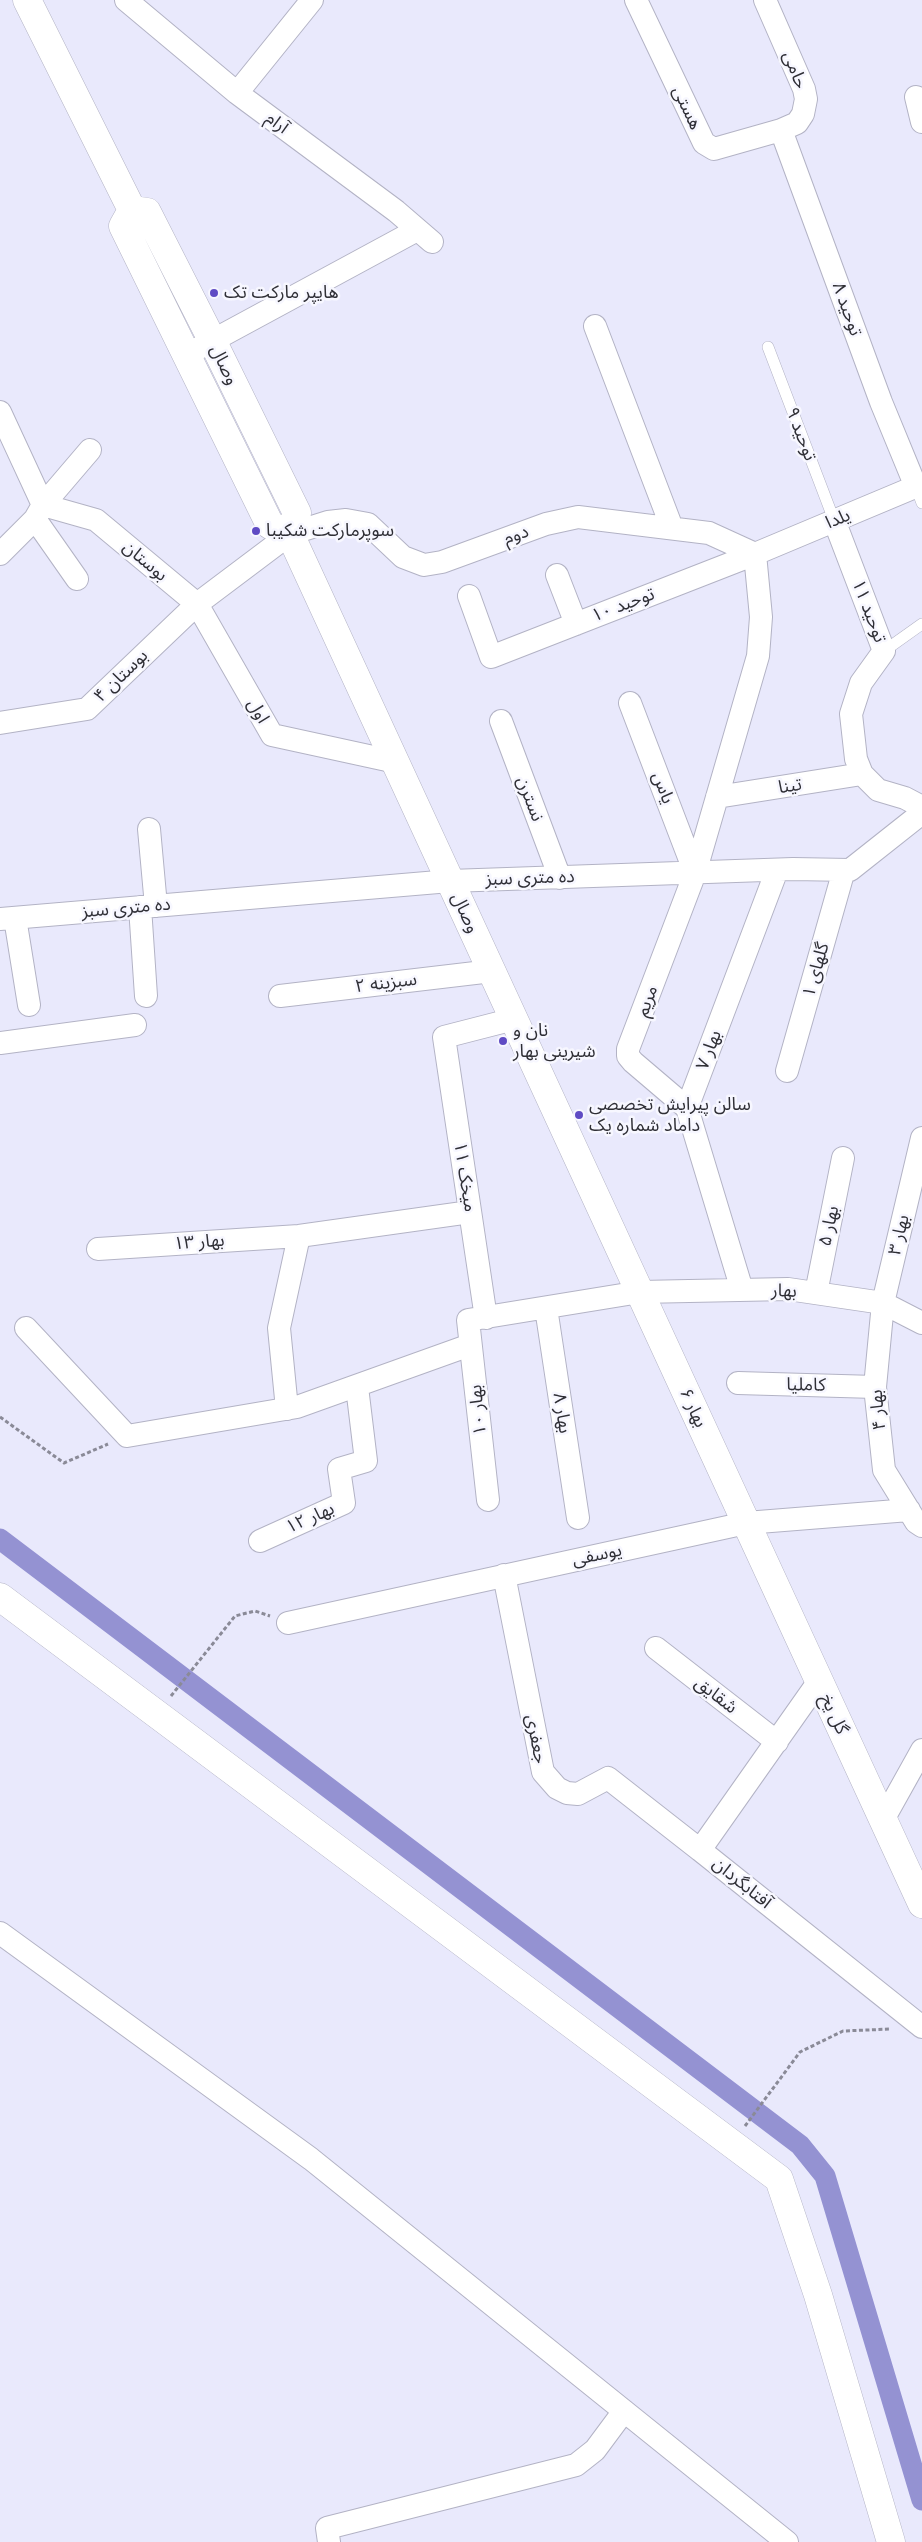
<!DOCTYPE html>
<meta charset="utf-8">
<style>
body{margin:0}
canvas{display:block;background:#e9e9fc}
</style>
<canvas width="922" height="2542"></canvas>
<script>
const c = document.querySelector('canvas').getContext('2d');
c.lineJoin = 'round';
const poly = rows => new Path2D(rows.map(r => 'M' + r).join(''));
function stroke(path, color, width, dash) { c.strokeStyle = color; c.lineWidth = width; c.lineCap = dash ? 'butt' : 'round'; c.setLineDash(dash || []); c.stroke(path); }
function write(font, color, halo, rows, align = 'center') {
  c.font = font + ' Raleway,"Noto Sans Arabic",sans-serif'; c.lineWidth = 5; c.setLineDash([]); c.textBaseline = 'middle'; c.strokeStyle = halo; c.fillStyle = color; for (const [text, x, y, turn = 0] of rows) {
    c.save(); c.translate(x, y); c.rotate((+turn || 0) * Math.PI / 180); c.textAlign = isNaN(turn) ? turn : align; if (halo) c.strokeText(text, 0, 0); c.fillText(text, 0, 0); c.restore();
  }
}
const canal = poly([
 [0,1539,800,2145,825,2176,922,2500]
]);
const path = poly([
 [0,1417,64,1463,108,1444],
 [171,1696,235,1616,255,1611,270,1616],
 [745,2126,800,2052,843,2031,891,2029]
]);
const lane = poly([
 [768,347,834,520],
 [916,487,922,503],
 [884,651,922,624]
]);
const street = poly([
 [126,0,237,93,396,211,432,242],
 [636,0,704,143,714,149,781,130,797,123,803,114,806,99,804,89,765,0],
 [237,93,312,0],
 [916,97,922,122],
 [781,130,881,402,916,487],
 [595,326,672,528],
 [197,349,417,230],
 [0,412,43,505,90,450],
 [35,519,77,579],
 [834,520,884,651,861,683,851,714,856,759,862,774,878,790,905,798,922,807],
 [0,554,35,519,43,505,96,520,197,604,272,735,396,762],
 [557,575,576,624],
 [469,596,491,657,755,554,922,484],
 [630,703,695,873],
 [501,721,560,878],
 [0,723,87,709,197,604,290,534,328,522,346,520,368,524,403,557,424,565,442,562,546,524,578,517,709,533,755,554],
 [717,797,862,774],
 [149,829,156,906],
 [140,907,146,996],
 [15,918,29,1005],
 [0,919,450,881,793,869,850,870,922,813],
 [280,996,492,971],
 [0,1043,135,1025],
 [787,1071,844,870],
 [687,1108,633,1062,628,1056,628,1049,695,873,758,656,761,617,755,554],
 [922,1138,883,1303,875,1387,884,1470,916,1522,922,1526],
 [98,1249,299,1236,470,1212],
 [742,1290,687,1108,777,870],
 [816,1293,843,1158],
 [546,1308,578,1518],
 [486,1318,444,1037,514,1019],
 [26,1328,127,1436,297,1407,470,1345],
 [738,1383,875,1387],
 [287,1409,279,1328,299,1236],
 [488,1500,468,1320,640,1292,788,1289,883,1303,922,1323],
 [260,1541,344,1503,339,1469,366,1461,357,1387],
 [504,1575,543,1772,557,1788,567,1793,578,1794,608,1778,700,1850],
 [288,1623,746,1523,909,1510],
 [656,1648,777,1742],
 [819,1681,700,1850,922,2027],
 [883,1820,922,1750],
 [0,1933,311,2159,787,2542],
 [329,2542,327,2528,576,2465,595,2450,624,2411]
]);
const secondary = poly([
 [27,0,132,210],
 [132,210,123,226,270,525,290,534,922,1904],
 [132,210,147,212,212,340,297,513,290,534],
 [0,1597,779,2179,818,2295,891,2542]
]);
const markers = [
 [214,293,5,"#5f4bc4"],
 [256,531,5,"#5f4bc4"],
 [503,1041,5,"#5f4bc4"],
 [579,1115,5,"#5f4bc4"]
];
const streetNames = [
 ["حامی",795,70,69],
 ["هستی",687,108,65],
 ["آرام",277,123,37],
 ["توحید ۸",847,309,70],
 ["وصال",224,365,64],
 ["توحید ۹",801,434,69],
 ["یلدا",838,519,-23],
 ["دوم",516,535,-20],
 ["بوستان",145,561,40],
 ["توحید ۱۰",623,605,-21],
 ["توحید ۱۱",869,611,69],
 ["بوستان ۴",121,676,-44],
 ["اول",258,711,60],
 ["تینا",790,786,-9],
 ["یاس",663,788,69],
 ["نسترن",530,799,69],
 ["ده متری سبز",530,878,-2],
 ["ده متری سبز",126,908,-5],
 ["وصال",465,913,65],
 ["گلهای ۱",816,970,-74],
 ["سبزینه ۲",386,983,-7],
 ["مریم",647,1001,-69],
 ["بهار ۷",709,1050,-69],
 ["میخک ۱۱",465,1177,81],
 ["بهار ۵",829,1226,-78],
 ["بهار ۳",899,1235,-77],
 ["بهار ۱۳",199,1242,-4],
 ["بهار",784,1291,2],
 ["کاملیا",806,1385,1],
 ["بهار ۶",693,1408,65],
 ["بهار ۱۰",478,1410,-96],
 ["بهار ۴",878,1410,-95],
 ["بهار ۸",562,1413,81],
 ["بهار ۱۲",310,1518,-24],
 ["یوسفی",597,1555,-12],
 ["شقایق",716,1695,38],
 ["گل یخ",834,1714,65],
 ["جعفری",536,1739,79],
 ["آفتابگردان",742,1883,39]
];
const poiNames = [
 ["هایپر مارکت تک",224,293],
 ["سوپرمارکت شکیبا",266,531],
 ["نان و",513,1031],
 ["شیرینی بهار",513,1052],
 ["سالن پیرایش تخصصی",589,1105],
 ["داماد شماره یک",589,1126]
];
stroke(canal, '#9492d2', 21);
stroke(lane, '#b3b3c5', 12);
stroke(street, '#b3b3c5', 24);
stroke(secondary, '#b3b3c5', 29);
stroke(path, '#8a8a97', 3, [4, 2.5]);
stroke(lane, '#fff', 11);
stroke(street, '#fff', 22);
stroke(secondary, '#fff', 28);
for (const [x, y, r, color] of markers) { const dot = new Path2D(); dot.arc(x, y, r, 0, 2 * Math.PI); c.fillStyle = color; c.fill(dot); stroke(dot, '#f7f7ff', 2); }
write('18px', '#2f2f36', '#f7f7ff', streetNames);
write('18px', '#2f2f36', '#f7f7ff', poiNames, 'left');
</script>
